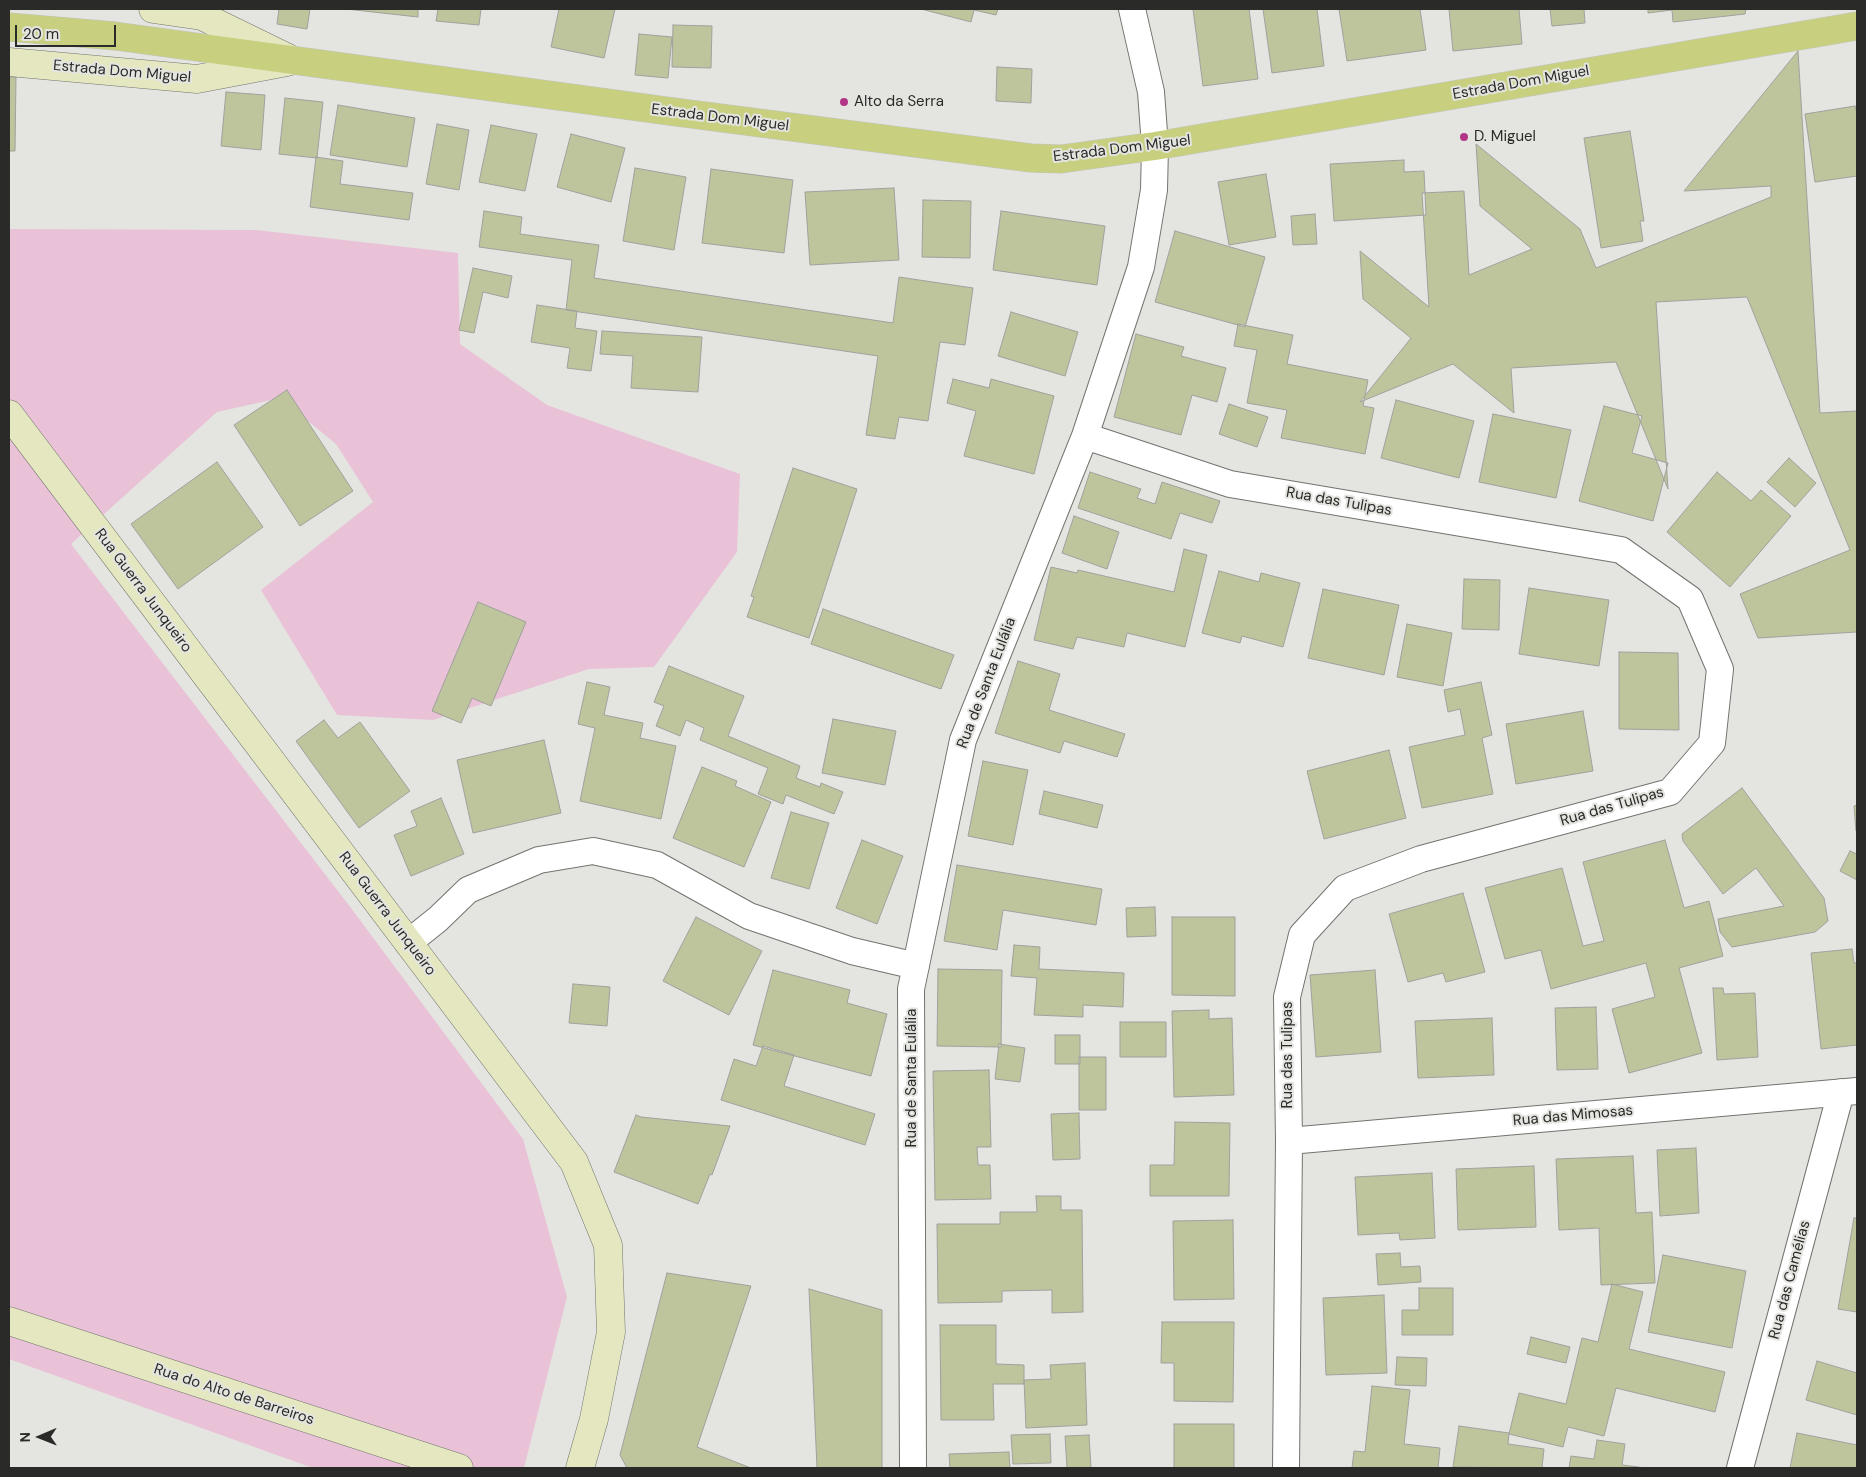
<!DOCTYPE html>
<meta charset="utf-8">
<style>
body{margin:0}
#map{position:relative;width:1866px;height:1477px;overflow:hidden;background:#e4e5e0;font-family:"DM Sans",sans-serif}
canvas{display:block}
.frame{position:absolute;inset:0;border:10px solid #2a2a28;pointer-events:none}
.north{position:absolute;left:15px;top:1412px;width:50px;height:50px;-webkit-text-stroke:4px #e4e5e0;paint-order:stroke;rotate:269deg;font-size:14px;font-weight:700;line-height:20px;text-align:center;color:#2a2a28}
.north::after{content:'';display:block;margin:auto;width:18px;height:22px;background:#2a2a28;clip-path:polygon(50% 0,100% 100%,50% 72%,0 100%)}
.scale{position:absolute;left:15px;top:25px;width:101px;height:22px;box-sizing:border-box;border:2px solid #2a2a28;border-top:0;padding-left:6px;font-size:15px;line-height:18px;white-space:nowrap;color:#2a2a28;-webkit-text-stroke:4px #e4e5e0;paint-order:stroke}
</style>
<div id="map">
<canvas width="1866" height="1477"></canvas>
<div class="frame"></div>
<div class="north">N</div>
<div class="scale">20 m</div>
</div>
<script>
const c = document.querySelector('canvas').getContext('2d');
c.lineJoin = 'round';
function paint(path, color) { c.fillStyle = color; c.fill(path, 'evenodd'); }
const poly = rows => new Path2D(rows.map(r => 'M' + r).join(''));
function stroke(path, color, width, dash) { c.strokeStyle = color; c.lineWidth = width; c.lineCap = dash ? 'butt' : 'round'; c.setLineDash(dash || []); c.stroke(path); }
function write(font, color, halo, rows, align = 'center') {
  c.font = font + ' "DM Sans",sans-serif'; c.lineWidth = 4; c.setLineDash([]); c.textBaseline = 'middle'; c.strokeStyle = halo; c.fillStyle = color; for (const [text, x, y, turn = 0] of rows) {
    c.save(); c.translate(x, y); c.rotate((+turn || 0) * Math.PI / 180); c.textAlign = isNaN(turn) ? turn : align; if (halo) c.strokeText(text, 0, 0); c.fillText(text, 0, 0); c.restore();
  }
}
const green = poly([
 [9,229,256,230,458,253,460,344,547,405,740,474,737,552,654,667,589,669,433,720,337,715,261,590,373,502,336,444,280,398,217,412,71,544,351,908,523,1139,567,1297,524,1468,313,1468,9,1359]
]);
const building = poly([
 [279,9,310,9,307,29,277,24,279,9],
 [346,9,418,9,418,17,346,9],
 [438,9,481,9,479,25,436,21,438,9],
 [559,9,615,9,604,58,551,47,559,9],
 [921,9,998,9,996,15,974,10,971,22,921,9],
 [1193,9,1249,9,1258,79,1203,86,1193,9],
 [1263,9,1317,9,1324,66,1272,73,1263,9],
 [1339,9,1420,9,1426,50,1347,61,1339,9],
 [1449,9,1519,9,1522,44,1453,51,1449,9],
 [1550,9,1584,9,1585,23,1552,26,1550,9],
 [1648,9,1746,9,1745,14,1673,22,1672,10,1648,13,1648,9],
 [673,25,712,26,711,68,672,67,673,25],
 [639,34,672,37,668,78,635,75,639,34],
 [1798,51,1820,413,1857,411,1857,632,1758,638,1740,594,1850,550,1747,297,1656,302,1668,489,1616,362,1511,368,1514,413,1453,364,1360,402,1411,338,1363,299,1360,251,1429,307,1422,193,1464,191,1469,275,1532,249,1480,206,1476,144,1580,229,1596,268,1771,197,1771,186,1684,191,1798,51],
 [997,67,1032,69,1031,103,996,101,997,67],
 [9,77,16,77,15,151,9,151,9,77],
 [226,92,265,95,261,150,221,146,226,92],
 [285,98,323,102,317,158,279,154,285,98],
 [338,105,415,118,407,167,330,155,338,105],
 [1855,106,1857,113,1857,176,1815,182,1805,114,1855,106],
 [437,124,469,130,459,190,426,184,437,124],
 [491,125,537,134,525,191,479,182,491,125],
 [1630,131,1644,221,1640,221,1643,241,1601,248,1584,138,1630,131],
 [571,134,625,148,611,202,557,187,571,134],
 [316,157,343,161,340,184,413,193,409,220,310,207,316,157],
 [1404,160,1404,172,1424,171,1426,215,1334,221,1330,164,1404,160],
 [635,168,686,177,674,250,623,241,635,168],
 [711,169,793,180,784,253,702,243,711,169],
 [1266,174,1276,237,1229,245,1218,182,1266,174],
 [894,188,899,260,810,265,805,192,894,188],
 [923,200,971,201,970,258,922,257,923,200],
 [484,211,522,217,520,234,599,245,594,278,893,323,899,277,973,288,965,345,940,342,928,421,899,417,895,439,866,435,878,356,566,310,572,260,479,247,484,211],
 [1001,211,1105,226,1097,285,993,270,1001,211],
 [1315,214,1317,244,1293,245,1291,216,1315,214],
 [1175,231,1265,257,1245,327,1155,302,1175,231],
 [473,268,512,276,508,298,483,292,474,333,459,330,473,268],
 [537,305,577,311,575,328,597,331,591,371,567,368,570,348,531,342,537,305],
 [1011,312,1078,332,1065,376,998,356,1011,312],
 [1238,324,1293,335,1287,364,1368,380,1363,406,1374,408,1365,454,1281,438,1287,410,1247,403,1257,350,1234,346,1238,324],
 [602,331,702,337,698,392,631,388,633,356,600,354,602,331],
 [1136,334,1184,347,1181,356,1226,368,1217,402,1192,395,1181,435,1114,417,1136,334],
 [953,379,989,388,991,379,1054,396,1034,474,964,456,976,411,947,403,953,379],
 [287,390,353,491,300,526,234,425,287,390],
 [1396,400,1474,421,1459,478,1381,458,1396,400],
 [1229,404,1268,417,1257,447,1219,434,1229,404],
 [1604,406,1642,416,1632,453,1668,463,1653,521,1579,501,1604,406],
 [1493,414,1571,430,1556,498,1479,482,1493,414],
 [1789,458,1816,483,1795,507,1767,482,1789,458],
 [217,462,263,527,178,589,131,524,217,462],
 [793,468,857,489,809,638,747,617,754,597,751,596,793,468],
 [1090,472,1141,489,1137,498,1155,504,1162,482,1220,501,1212,523,1180,513,1171,539,1078,508,1090,472],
 [1717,472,1751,501,1761,490,1791,516,1730,587,1667,532,1717,472],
 [1074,516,1119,532,1107,569,1062,553,1074,516],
 [1184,549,1207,555,1185,647,1127,633,1124,647,1077,637,1073,649,1034,640,1051,567,1077,573,1078,570,1174,592,1184,549],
 [1219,571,1259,582,1261,573,1300,583,1283,647,1242,636,1240,643,1202,633,1219,571],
 [1464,579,1500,580,1499,630,1462,629,1464,579],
 [1529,588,1609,600,1599,666,1519,654,1529,588],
 [1323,589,1399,605,1384,675,1308,658,1323,589],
 [478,602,526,622,491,706,472,698,461,723,432,711,478,602],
 [823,609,954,655,941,689,811,644,823,609],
 [1407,624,1452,633,1443,686,1397,677,1407,624],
 [1619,652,1678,653,1679,730,1619,729,1619,652],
 [1018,661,1060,674,1049,710,1125,734,1117,757,1064,741,1060,753,995,733,1018,661],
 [669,666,744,696,728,736,800,766,796,778,820,787,821,783,843,792,834,814,786,795,783,804,758,794,768,768,700,740,704,728,686,720,680,736,656,726,664,706,654,702,669,666],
 [587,682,610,687,604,715,643,723,640,738,676,746,661,819,580,801,595,728,578,724,587,682],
 [1481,682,1492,735,1482,738,1493,794,1422,808,1409,747,1465,735,1460,709,1448,712,1444,690,1481,682],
 [1583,711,1593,771,1516,784,1506,724,1583,711],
 [833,719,896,731,885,785,822,773,833,719],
 [324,720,338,738,360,722,410,791,359,828,296,741,324,720],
 [544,740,561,813,473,833,457,760,544,740],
 [1389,750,1406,818,1324,839,1307,771,1389,750],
 [983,761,1028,770,1013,845,968,836,983,761],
 [702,767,737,781,735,786,771,802,744,867,673,838,702,767],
 [1742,788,1824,898,1828,921,1815,932,1732,947,1720,932,1718,919,1784,906,1756,868,1723,894,1683,841,1682,834,1742,788],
 [1044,791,1103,805,1097,828,1039,814,1044,791],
 [441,798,464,854,411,876,394,835,417,826,411,811,441,798],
 [1857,805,1857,831,1856,831,1854,806,1857,805],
 [791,812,829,823,809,889,771,878,791,812],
 [862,840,903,856,877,924,836,908,862,840],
 [1665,840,1684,908,1709,901,1723,956,1679,968,1702,1053,1629,1073,1612,1009,1655,997,1646,963,1551,989,1541,950,1505,959,1485,888,1562,868,1583,946,1604,941,1583,862,1665,840],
 [1850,851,1857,854,1857,880,1840,871,1850,851],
 [957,865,1102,889,1096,925,1003,910,997,950,944,941,957,865],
 [1463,893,1485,972,1446,982,1443,973,1408,982,1389,914,1463,893],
 [1155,907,1156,936,1127,937,1126,908,1155,907],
 [696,917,762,951,729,1015,663,981,696,917],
 [1172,917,1235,917,1235,996,1172,995,1172,917],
 [1014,945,1040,947,1039,969,1124,973,1123,1007,1083,1005,1083,1017,1034,1015,1037,978,1011,976,1014,945],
 [1852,949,1854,963,1857,963,1857,1045,1821,1049,1811,953,1852,949],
 [938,969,1002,970,1001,1047,937,1046,938,969],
 [773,970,850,990,847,1003,887,1014,871,1076,753,1045,773,970],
 [1375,970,1381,1052,1316,1057,1310,975,1375,970],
 [573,984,610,987,607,1026,569,1023,573,984],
 [1713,988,1723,988,1724,994,1755,993,1758,1057,1717,1060,1713,988],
 [1596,1007,1598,1069,1557,1070,1555,1008,1596,1007],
 [1209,1010,1209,1019,1232,1018,1234,1095,1174,1097,1172,1011,1209,1010],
 [1492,1018,1494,1075,1418,1078,1415,1021,1492,1018],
 [1120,1022,1166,1022,1166,1057,1120,1057,1120,1022],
 [1055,1035,1080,1035,1080,1064,1055,1064,1055,1035],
 [999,1044,1025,1048,1020,1082,995,1079,999,1044],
 [763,1046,794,1055,784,1086,875,1114,865,1145,721,1100,734,1059,756,1066,763,1046],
 [1079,1057,1106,1057,1106,1110,1079,1110,1079,1057],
 [989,1070,991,1147,977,1147,978,1165,990,1165,991,1199,935,1200,933,1071,989,1070],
 [1079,1113,1080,1159,1053,1160,1051,1114,1079,1113],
 [636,1115,641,1117,730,1126,712,1175,710,1174,698,1204,614,1172,636,1115],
 [1175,1122,1230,1123,1229,1196,1150,1196,1150,1165,1174,1165,1175,1122],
 [1696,1148,1699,1213,1660,1216,1657,1150,1696,1148],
 [1633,1156,1636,1213,1652,1212,1655,1283,1601,1285,1599,1228,1559,1230,1556,1159,1633,1156],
 [1534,1166,1536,1227,1458,1230,1456,1169,1534,1166],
 [1432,1173,1435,1238,1400,1240,1399,1233,1358,1235,1355,1177,1432,1173],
 [1036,1196,1061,1196,1061,1210,1082,1210,1083,1312,1052,1313,1052,1290,1002,1291,1002,1302,938,1303,937,1224,1000,1224,1000,1212,1037,1212,1036,1196],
 [1854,1218,1857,1218,1857,1312,1838,1309,1854,1218],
 [1233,1220,1234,1299,1174,1300,1173,1221,1233,1220],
 [1400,1253,1401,1267,1420,1266,1421,1282,1378,1285,1376,1254,1400,1253],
 [1663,1255,1746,1271,1732,1348,1648,1332,1663,1255],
 [667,1273,751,1286,697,1447,751,1468,627,1468,620,1455,667,1273],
 [1612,1284,1643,1292,1629,1349,1725,1372,1715,1412,1616,1388,1604,1436,1568,1427,1563,1447,1509,1434,1519,1393,1566,1404,1582,1338,1598,1342,1612,1284],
 [1419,1288,1453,1288,1453,1335,1402,1335,1402,1310,1419,1310,1419,1288],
 [809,1289,882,1310,882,1468,817,1468,809,1289],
 [1384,1295,1387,1373,1326,1375,1323,1298,1384,1295],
 [1162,1322,1234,1322,1233,1402,1174,1401,1174,1363,1161,1363,1162,1322],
 [940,1325,996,1325,996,1364,1024,1365,1024,1384,993,1384,994,1420,941,1420,940,1325],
 [1531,1337,1570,1347,1566,1363,1527,1354,1531,1337],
 [1397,1357,1427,1358,1426,1386,1395,1385,1397,1357],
 [1817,1361,1857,1373,1857,1415,1806,1400,1817,1361],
 [1085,1363,1087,1425,1026,1428,1024,1380,1051,1379,1050,1365,1085,1363],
 [1372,1386,1410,1390,1404,1444,1440,1448,1438,1468,1352,1468,1354,1451,1365,1452,1372,1386],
 [1174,1424,1234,1424,1234,1468,1174,1468,1174,1424],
 [1459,1426,1509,1433,1508,1444,1544,1449,1542,1468,1453,1467,1459,1426],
 [1797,1433,1857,1445,1857,1468,1790,1468,1797,1433],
 [1050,1434,1051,1463,1013,1464,1011,1435,1050,1434],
 [1089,1435,1091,1468,1067,1468,1065,1436,1089,1435],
 [1597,1440,1625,1444,1622,1465,1646,1468,1569,1468,1571,1456,1594,1459,1597,1440],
 [1009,1452,1010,1468,950,1468,949,1454,1009,1452]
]);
const street = poly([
 [1085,436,1230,484,1621,550,1690,599,1720,669,1712,743,1670,792,1421,859,1345,888,1302,935,1287,997,1289,1141,1286,1468],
 [408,943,438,919,468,890,539,860,593,851,657,865,749,916,852,951,916,966],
 [1289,1141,1857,1091],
 [913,1468,911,989,963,740,1085,436,1141,267,1154,190,1155,146,1151,92,1132,9],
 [1740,1468,1841,1092]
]);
const secondary = poly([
 [153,9,202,16,288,58],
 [9,62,197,79,287,62],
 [9,414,574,1162,608,1245,611,1332,594,1419,580,1468],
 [9,1321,459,1468]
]);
const primary = poly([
 [9,27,115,36,675,112,1031,158,1061,159,1155,146,1857,26]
]);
const markers = [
 [844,102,5,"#b23688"],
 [1464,137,5,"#b23688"]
];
const streetNames = [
 ["Estrada Dom Miguel",122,72,5],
 ["Estrada Dom Miguel",1521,83,-10],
 ["Estrada Dom Miguel",720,118,7],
 ["Estrada Dom Miguel",1122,149,-7],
 ["Rua das Tulipas",1339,502,10],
 ["Rua Guerra Junqueiro",143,591,53],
 ["Rua de Santa Eulália",987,683,-69],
 ["Rua das Tulipas",1612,807,-16],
 ["Rua Guerra Junqueiro",387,914,53],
 ["Rua das Tulipas",1288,1055,-90],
 ["Rua de Santa Eulália",912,1078,-90],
 ["Rua das Mimosas",1573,1116,-5],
 ["Rua das Camélias",1790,1280,-75],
 ["Rua do Alto de Barreiros",234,1395,18]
];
const poiNames = [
 ["Alto da Serra",854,102],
 ["D. Miguel",1474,137]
];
paint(green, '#e9c2d7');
paint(building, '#bec49c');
stroke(building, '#a0a19d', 1);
stroke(street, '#73746f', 28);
stroke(secondary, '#73746f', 29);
stroke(primary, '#c3c3c3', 29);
stroke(street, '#fff', 26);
stroke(secondary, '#e4e7bf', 28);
stroke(primary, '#c8d080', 28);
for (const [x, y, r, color] of markers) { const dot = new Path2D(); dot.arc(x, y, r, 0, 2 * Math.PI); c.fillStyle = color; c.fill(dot); stroke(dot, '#e4e5e0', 2); }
write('15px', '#2a2a28', '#e4e5e0', streetNames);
write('15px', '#2a2a28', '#e4e5e0', poiNames, 'left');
</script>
